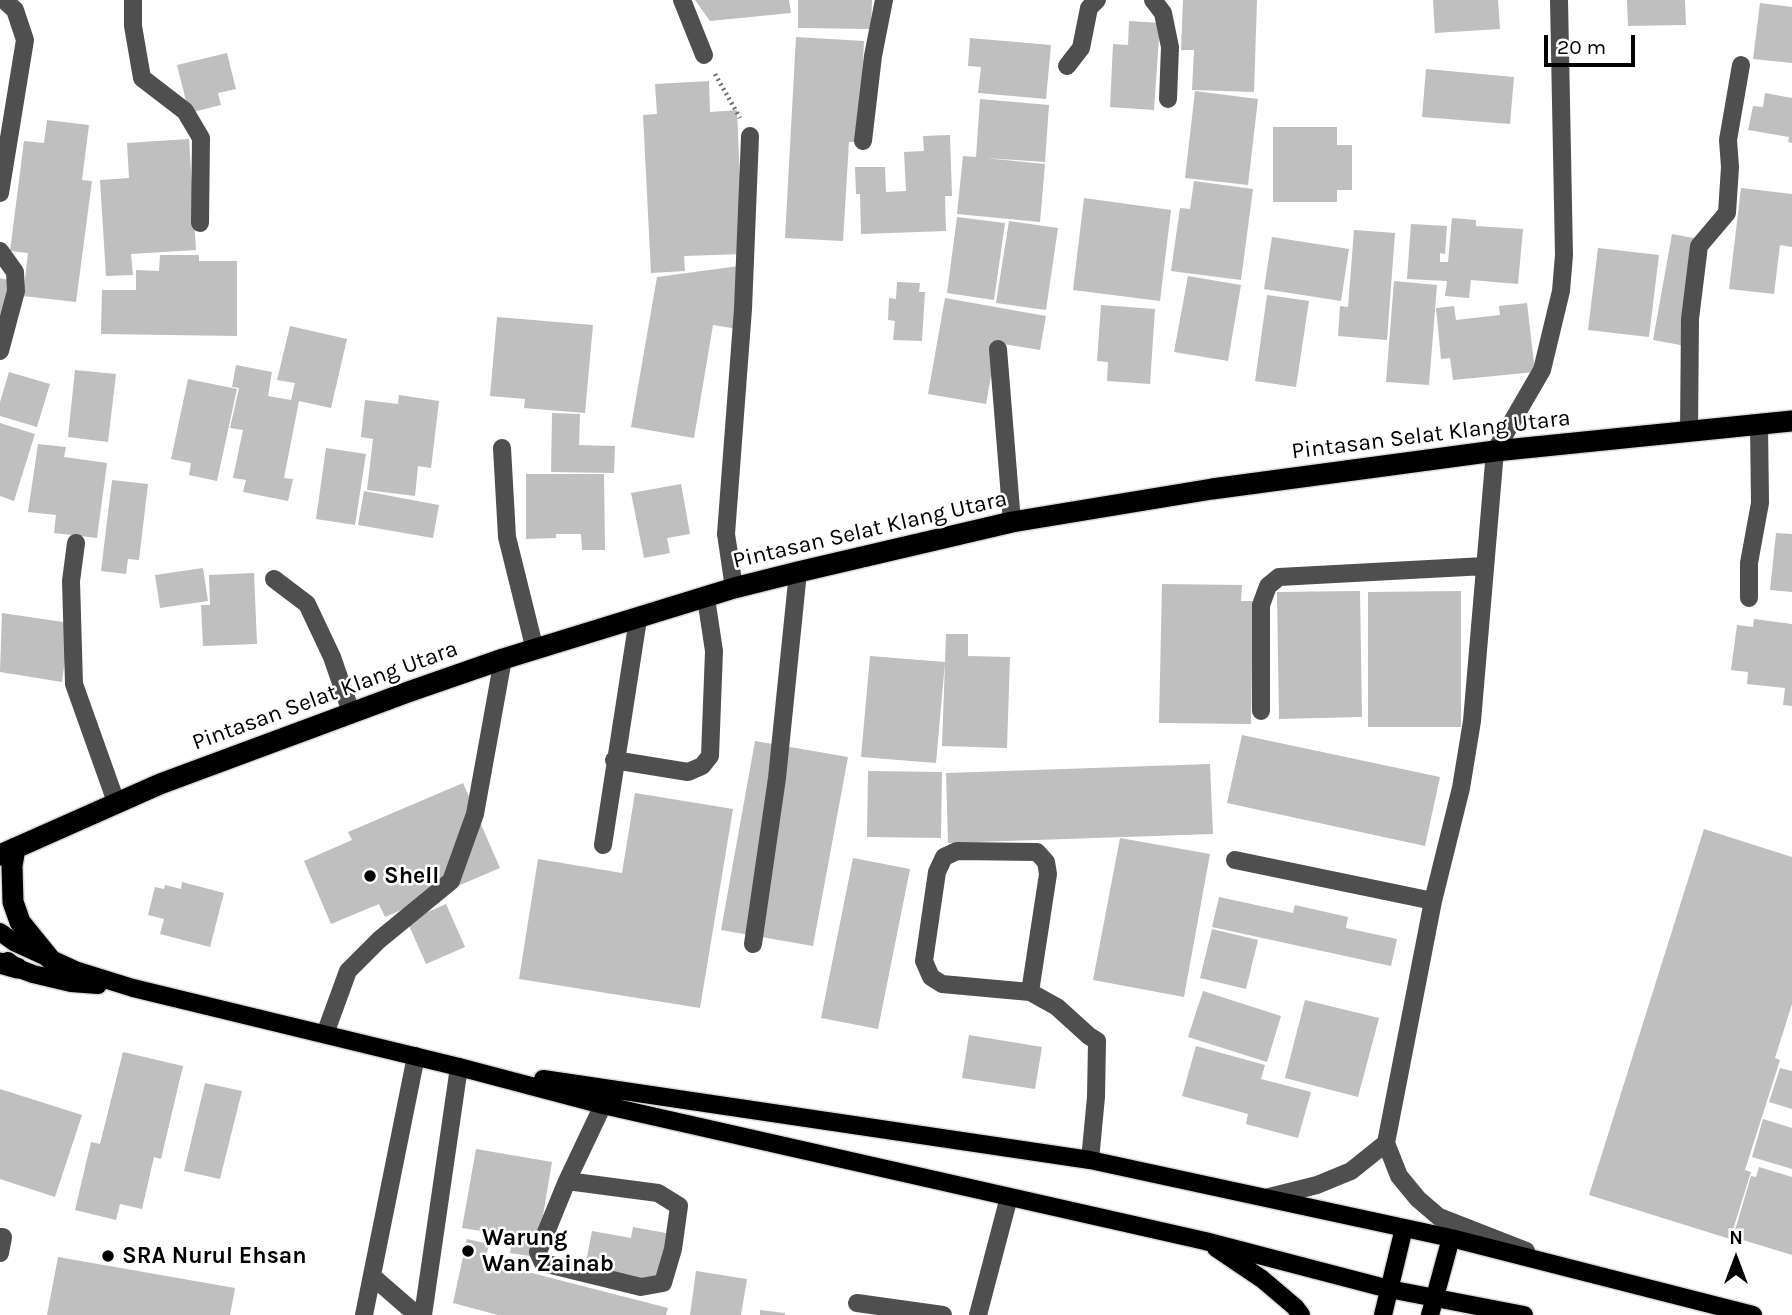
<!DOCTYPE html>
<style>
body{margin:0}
#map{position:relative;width:1792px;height:1315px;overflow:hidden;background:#fff;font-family:Karla,sans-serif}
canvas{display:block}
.north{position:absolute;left:1701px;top:1224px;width:70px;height:70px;-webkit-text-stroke:5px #fff;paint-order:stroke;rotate:0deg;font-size:19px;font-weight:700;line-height:28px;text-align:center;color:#000}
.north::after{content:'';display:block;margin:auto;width:24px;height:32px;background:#000;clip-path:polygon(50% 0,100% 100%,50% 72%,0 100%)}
.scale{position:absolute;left:1544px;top:35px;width:91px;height:32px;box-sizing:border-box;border:4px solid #000;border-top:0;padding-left:9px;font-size:21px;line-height:24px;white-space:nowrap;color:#000;-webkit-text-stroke:5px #fff;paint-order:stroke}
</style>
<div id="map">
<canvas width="1792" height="1315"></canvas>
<div class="north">N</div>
<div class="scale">20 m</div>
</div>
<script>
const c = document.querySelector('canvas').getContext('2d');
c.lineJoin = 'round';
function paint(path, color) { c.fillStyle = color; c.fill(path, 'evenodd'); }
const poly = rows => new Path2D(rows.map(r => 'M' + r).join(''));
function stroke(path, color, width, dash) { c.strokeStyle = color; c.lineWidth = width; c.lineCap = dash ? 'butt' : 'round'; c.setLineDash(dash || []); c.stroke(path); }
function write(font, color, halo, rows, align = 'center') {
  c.font = font + ' Karla,sans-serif'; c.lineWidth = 5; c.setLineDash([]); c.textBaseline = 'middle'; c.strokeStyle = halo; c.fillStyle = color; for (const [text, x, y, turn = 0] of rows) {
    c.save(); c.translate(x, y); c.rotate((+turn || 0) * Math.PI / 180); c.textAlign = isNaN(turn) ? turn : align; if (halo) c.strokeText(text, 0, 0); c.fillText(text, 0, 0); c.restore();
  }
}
const building = poly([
 [695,0,789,0,791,13,710,21],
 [798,0,872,0,871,29,798,28],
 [1183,0,1257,0,1254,92,1192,90,1194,50,1181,50],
 [1433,0,1498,0,1500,29,1435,33],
 [1627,0,1685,0,1686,25,1628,26],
 [1760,3,1792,7,1792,63,1753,59],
 [1129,21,1160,23,1154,110,1110,107,1113,44,1128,45],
 [796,37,864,41,859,142,849,142,843,241,785,238],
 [970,38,1051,45,1046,99,978,93,981,67,968,66],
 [227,53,236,89,218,93,221,105,189,113,177,65],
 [1426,69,1514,77,1510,124,1422,117],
 [709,81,710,112,737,110,743,254,684,256,685,271,651,273,643,115,657,114,655,84],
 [1195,91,1258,99,1248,185,1185,178],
 [1765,93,1792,98,1792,143,1788,142,1789,137,1748,130,1753,106,1763,107],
 [980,99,1049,105,1045,162,985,158,1045,164,1040,222,957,214,963,156,976,157],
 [47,120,89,125,82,180,92,181,76,302,23,296,28,253,10,251,24,141,44,143],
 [1273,127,1337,127,1337,145,1352,145,1352,190,1337,190,1337,202,1273,202],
 [950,135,952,196,945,196,946,231,861,234,860,194,856,194,855,167,885,167,886,192,906,191,904,152,924,151,923,136],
 [189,139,196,250,131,254,133,275,106,276,100,180,129,178,127,143],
 [1194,181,1253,189,1241,280,1171,271,1180,208,1190,209],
 [1741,188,1792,194,1792,247,1780,245,1774,294,1729,289],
 [1084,198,1171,210,1160,301,1073,290],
 [957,217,1005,223,994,300,947,293],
 [1452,218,1476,220,1476,226,1523,229,1518,284,1471,280,1469,298,1445,296,1447,281,1407,279,1411,224,1447,226,1445,254,1440,253,1440,262,1448,262],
 [1009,221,1058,228,1046,310,996,303],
 [1354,230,1395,233,1387,340,1338,336,1340,306,1348,307],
 [1672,234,1704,240,1686,346,1653,340],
 [1272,237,1349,249,1341,301,1264,289],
 [1598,248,1659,255,1649,337,1588,330],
 [160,255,199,255,199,261,237,261,237,336,101,334,102,290,136,290,136,270,159,271],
 [754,264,744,330,713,325,694,438,631,427,657,277],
 [1188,276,1241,285,1228,361,1174,352],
 [0,278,16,282,0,336],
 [1394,281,1437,285,1429,385,1386,382],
 [897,282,920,283,919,292,925,292,922,341,893,340,895,321,888,320,889,298,896,299],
 [1267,295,1309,301,1296,387,1255,381],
 [945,298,1046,316,1040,350,997,343,986,404,928,394],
 [1527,303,1535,372,1453,380,1450,358,1441,359,1436,308,1454,306,1456,320,1500,315,1499,306],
 [1101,305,1155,309,1150,384,1107,381,1108,362,1097,361],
 [497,317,593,325,585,413,524,408,525,399,490,396],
 [290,326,347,339,331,408,299,401,284,478,293,479,288,501,243,492,246,480,233,478,243,430,230,428,239,388,232,387,236,365,272,372,268,396,291,400,295,383,277,380],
 [75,370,116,374,108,442,68,437],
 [9,372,50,384,37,427,0,416,0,402],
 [188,379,237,389,217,481,189,475,191,463,171,459],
 [399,395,439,401,431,468,418,466,415,496,367,490,373,439,361,437,365,400,398,404],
 [552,413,580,414,579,445,615,446,614,473,551,472],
 [0,423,35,434,14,501,0,496],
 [38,444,66,447,64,457,107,463,97,538,54,533,56,515,28,512],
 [326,448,366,454,355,525,316,519],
 [526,474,604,474,605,550,582,550,581,534,556,534,556,538,526,539],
 [112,480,148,484,139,560,128,559,126,574,101,571],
 [681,484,690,534,667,538,670,553,644,558,631,493],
 [364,491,439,505,433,538,358,525],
 [1776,533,1792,534,1792,592,1770,590],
 [203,568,208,601,160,608,155,575],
 [254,573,257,644,203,646,201,605,210,605,209,575],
 [1162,584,1242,585,1241,601,1253,601,1251,724,1159,723],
 [1360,591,1362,717,1279,719,1277,592],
 [1461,591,1461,727,1368,727,1368,592],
 [2,613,70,623,62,682,0,672],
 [1754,619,1792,624,1792,706,1783,705,1785,688,1747,684,1748,672,1731,670,1737,625,1753,627],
 [946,634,968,634,968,656,1010,657,1007,748,942,746],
 [870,656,945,662,936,763,861,757],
 [1242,735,1440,777,1425,846,1227,803],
 [755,741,848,757,813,946,721,930],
 [1210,764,1213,834,948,843,946,773],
 [868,771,942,772,941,838,867,837],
 [463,783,500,868,385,917,379,904,331,924,304,861,352,840,348,832],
 [635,793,733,809,700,1008,519,979,538,859,622,873],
 [1704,829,1792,857,1792,1004,1775,1058,1780,1060,1745,1170,1751,1172,1730,1239,1589,1195],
 [1120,838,1210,854,1184,997,1093,980],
 [853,858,910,869,878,1029,821,1018],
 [182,882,224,893,210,947,160,934,164,919,148,915,155,887,164,889,165,885,181,889],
 [1219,897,1293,913,1295,905,1348,917,1346,928,1397,939,1391,966,1212,927],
 [446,904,465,947,426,964,407,921],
 [1212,929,1258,940,1246,989,1200,978],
 [1203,991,1281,1016,1267,1062,1188,1037],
 [1305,1000,1379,1018,1358,1097,1285,1078],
 [969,1035,1042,1047,1035,1089,962,1078],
 [1196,1046,1265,1065,1261,1079,1311,1092,1298,1138,1246,1124,1248,1114,1182,1096],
 [123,1052,183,1066,161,1159,154,1157,142,1209,120,1204,116,1220,75,1210,91,1142,100,1144],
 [1780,1068,1792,1071,1792,1109,1769,1102],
 [205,1083,242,1091,220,1179,184,1171],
 [0,1089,82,1115,55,1197,0,1179],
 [1763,1119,1792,1128,1792,1169,1752,1157],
 [476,1149,552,1162,536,1257,510,1253,513,1236,462,1228],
 [1759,1167,1792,1177,1792,1255,1733,1237,1751,1176,1756,1177],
 [633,1227,677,1235,667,1287,584,1272,592,1231,631,1238],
 [467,1239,489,1244,485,1261,668,1308,666,1315,498,1315,453,1303],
 [58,1257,235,1288,230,1315,47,1315],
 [696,1271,747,1279,741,1315,690,1315],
 [760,1310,785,1313,785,1315,760,1315]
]);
const path = poly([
 [715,74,740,118]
]);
const minor = poly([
 [133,0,133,26,142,78,185,111,201,138,200,223],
 [682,0,704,55],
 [1153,0,1163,13,1170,47,1168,99],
 [1067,66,1081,48,1089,8,1097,0],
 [863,141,873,56,884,0],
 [0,193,25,40,15,10,4,0],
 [0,251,15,272,16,291,0,351],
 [998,349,1012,522],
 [1689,431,1690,319,1699,246,1727,213,1730,167,1728,140,1741,65],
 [502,448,507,537,535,650],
 [76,543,71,581,74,684,116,802],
 [274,579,307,604,332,657,351,712],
 [734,588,726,534,743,309,750,136],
 [1749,598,1749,563,1760,503,1759,424],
 [1261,711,1261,605,1268,586,1279,577,1485,566],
 [614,760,688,772,702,766,710,756,714,651,706,598],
 [603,845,638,619],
 [1235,860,1433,901],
 [753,944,777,778,798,572],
 [1030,992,1048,874,1046,862,1037,852,957,851,944,857,937,872,924,961,931,977,942,984,1030,992,1057,1007,1089,1036,1097,1041,1096,1097,1090,1160],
 [325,1034,348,971,379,940,451,881,475,814,503,659],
 [1386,1143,1433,901,1461,788,1472,721,1495,451,1542,370,1561,291,1564,255,1559,0],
 [1386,1143,1399,1176,1418,1199,1439,1217,1526,1251],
 [567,1181,658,1193,679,1206,673,1249,663,1283,641,1287,543,1263,538,1252,567,1181,603,1105],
 [1269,1197,1317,1185,1351,1171,1386,1143],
 [0,1237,3,1237,0,1253],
 [372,1276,417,1315],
 [857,1303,943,1315],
 [364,1315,416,1056],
 [423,1315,459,1067],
 [978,1315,1009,1197]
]);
const major = poly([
 [0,932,14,942,75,970,133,988,459,1067,603,1105,1205,1241,1389,1289,1524,1315],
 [8,961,17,968,33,974,71,983,98,985],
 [543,1079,1090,1160,1451,1238,1753,1315],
 [1216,1248,1262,1279,1295,1307,1301,1315],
 [1383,1315,1404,1228],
 [1430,1315,1451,1238]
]);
const highway = poly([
 [15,848,12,866,13,902,20,922,50,959],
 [0,855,160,784,408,692,503,659,734,588,798,572,1012,522,1212,489,1495,451,1792,421],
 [0,963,17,968]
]);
const markers = [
 [370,876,7,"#000"],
 [468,1251,7,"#000"],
 [108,1256,7,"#000"]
];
const streetNames = [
 ["Pintasan Selat Klang Utara",1431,435,-7],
 ["Pintasan Selat Klang Utara",870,530,-13],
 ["Pintasan Selat Klang Utara",325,696,-20]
];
const poiNames = [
 ["Shell",384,876],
 ["Warung",482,1238],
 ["Wan Zainab",482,1264],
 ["SRA Nurul Ehsan",122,1256]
];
paint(building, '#bfbfbf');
stroke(major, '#dbdbdb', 21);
stroke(highway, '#dbdbdb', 24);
stroke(path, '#717171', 4.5, [2, 3.5]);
stroke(minor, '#4f4f4f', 18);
stroke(major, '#000', 18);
stroke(highway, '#000', 21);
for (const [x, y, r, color] of markers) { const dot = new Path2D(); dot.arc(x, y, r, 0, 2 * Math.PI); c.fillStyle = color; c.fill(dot); stroke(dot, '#fff', 2.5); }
write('23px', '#000', '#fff', streetNames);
write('bold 23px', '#000', '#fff', poiNames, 'left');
</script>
